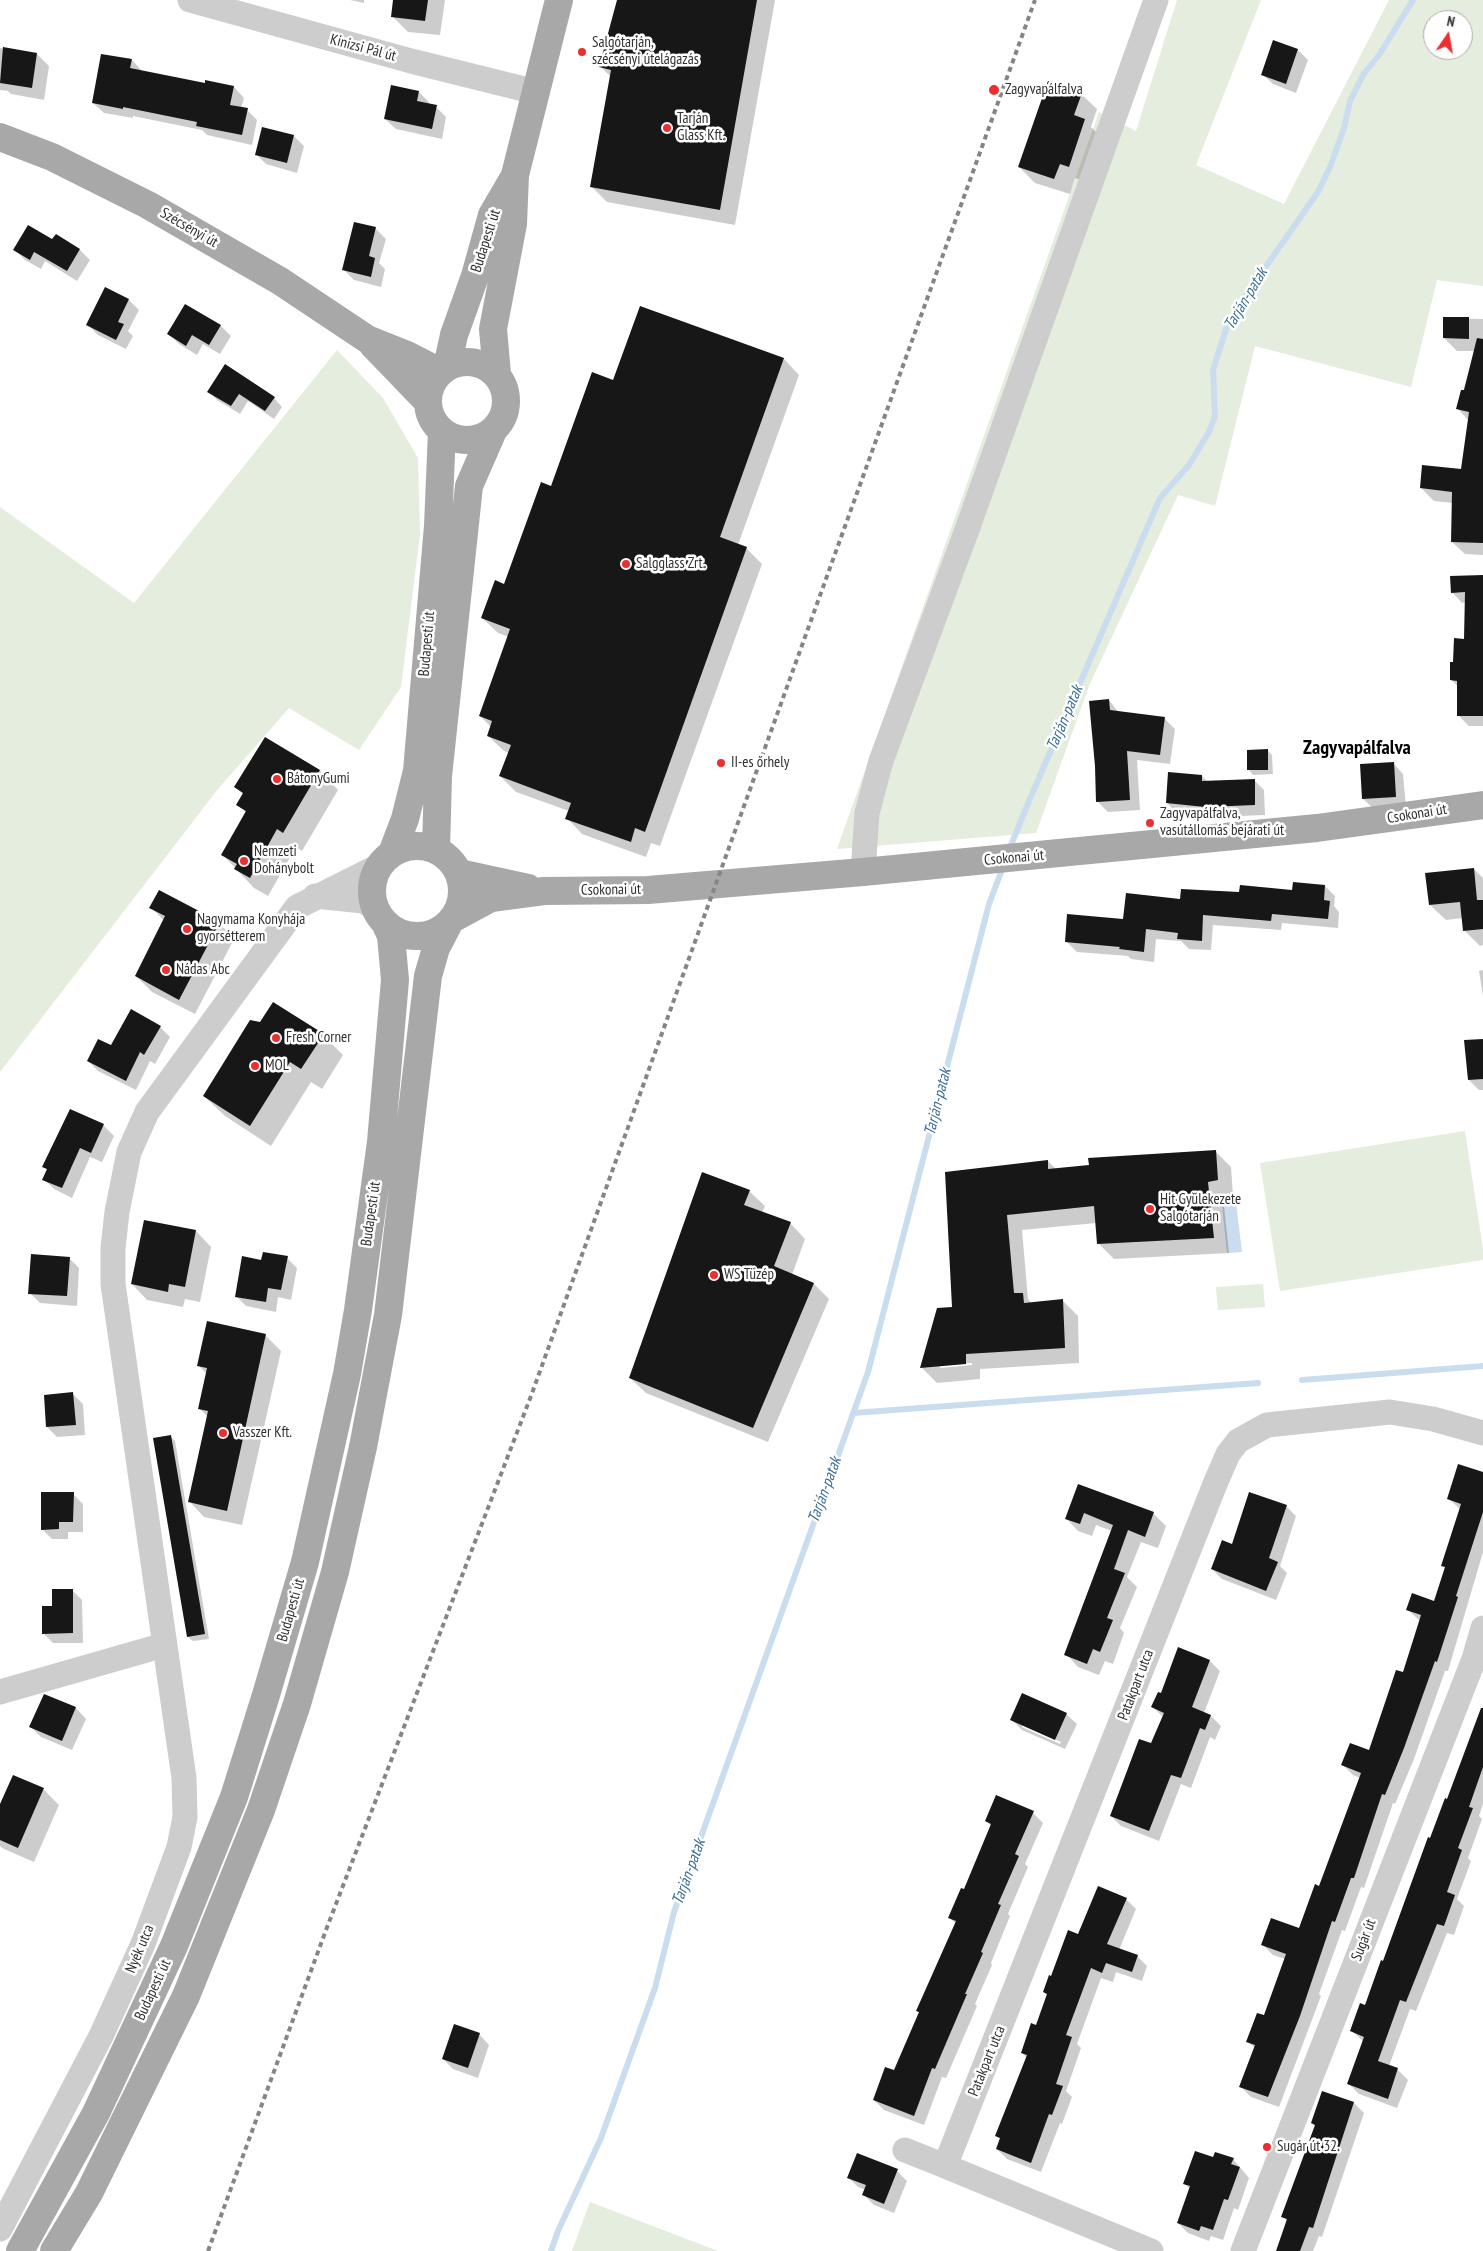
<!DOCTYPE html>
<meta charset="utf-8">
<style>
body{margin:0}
#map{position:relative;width:1483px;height:2251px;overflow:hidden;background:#fff;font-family:"PT Sans Narrow",sans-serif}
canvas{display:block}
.north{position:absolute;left:1423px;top:10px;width:50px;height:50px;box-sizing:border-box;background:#fff;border:1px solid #acacac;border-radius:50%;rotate:12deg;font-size:14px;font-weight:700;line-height:20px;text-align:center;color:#303030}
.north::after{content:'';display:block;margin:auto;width:18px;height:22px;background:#eb2e2f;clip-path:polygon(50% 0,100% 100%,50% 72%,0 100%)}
</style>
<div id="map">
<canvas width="1483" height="2251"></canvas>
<div class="north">N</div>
</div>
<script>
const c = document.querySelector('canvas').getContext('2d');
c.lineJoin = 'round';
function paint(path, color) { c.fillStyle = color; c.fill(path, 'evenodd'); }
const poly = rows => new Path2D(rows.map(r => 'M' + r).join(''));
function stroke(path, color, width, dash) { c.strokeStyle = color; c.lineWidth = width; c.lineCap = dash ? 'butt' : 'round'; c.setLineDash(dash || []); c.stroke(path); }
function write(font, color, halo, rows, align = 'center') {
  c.font = font + ' "PT Sans Narrow",sans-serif'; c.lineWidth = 5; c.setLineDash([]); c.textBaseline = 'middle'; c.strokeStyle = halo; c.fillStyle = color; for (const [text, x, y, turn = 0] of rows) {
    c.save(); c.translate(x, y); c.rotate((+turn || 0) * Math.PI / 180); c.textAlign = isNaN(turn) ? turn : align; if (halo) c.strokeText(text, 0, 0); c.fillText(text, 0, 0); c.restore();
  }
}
const green = poly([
 [1177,0,1261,0,1196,165,1284,204,1389,0,1483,0,1483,286,1437,280,1411,387,1255,346,1215,506,1178,495,1089,686,1036,833,837,849,1099,112,1136,131],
 [1433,20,1463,20,1463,50,1433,50],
 [337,350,383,398,418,458,420,534,401,687,359,750,289,708,218,789,0,1072,0,507,134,603],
 [1465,1131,1483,1249,1483,1260,1280,1291,1260,1163],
 [1263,1284,1265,1307,1218,1310,1216,1287],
 [590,2202,718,2251,572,2251]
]);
const water = poly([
 [1235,1194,1242,1252,1227,1253,1221,1195]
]);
const shadow = poly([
 [350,0,364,0,364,3],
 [394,0,445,0,440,35,408,32,392,16],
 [619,0,775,0,735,225,607,202,591,186,611,77,601,67],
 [1274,42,1298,50,1308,60,1296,93,1273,84,1262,74],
 [0,48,37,54,49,66,44,100,11,94,8,91,0,90],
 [132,60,142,71,206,85,234,87,244,98,241,108,247,110,257,120,252,145,207,135,202,130,133,116,133,118,104,113,93,103],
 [419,92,429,102,428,105,436,107,446,117,442,139,396,129,385,119],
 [1081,94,1097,109,1091,127,1100,136,1084,181,1075,178,1070,194,1035,183,1019,167],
 [263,128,294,136,304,146,297,173,266,164,256,154],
 [375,228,386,239,379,263,385,269,381,287,354,280,344,270],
 [56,236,80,250,90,260,77,281,45,261,41,269,25,260,15,250,53,241],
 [106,289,129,300,139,310,128,331,133,336,126,349,98,335,88,325],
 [186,305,221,326,231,336,220,354,203,344,197,355,179,344,169,334],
 [640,308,784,359,799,375,738,545,746,548,762,564,660,846,651,843,646,857,582,834,567,818,569,811,516,792,500,776,509,753,504,751,488,736,491,727,480,716,509,637,498,633,482,618,504,585,552,487,614,381],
 [1444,318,1483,319,1483,555,1465,554,1452,542,1453,503,1434,501,1421,488,1462,470,1469,421,1458,409,1475,351,1457,351,1444,338],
 [225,366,274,398,282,407,274,419,248,401,240,414,217,400,209,391],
 [1483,577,1483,726,1469,726,1459,716,1459,687,1451,680,1454,663,1465,640,1466,602,1462,603,1452,592],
 [1109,700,1119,713,1165,719,1175,729,1170,764,1137,760,1140,810,1108,812,1098,802],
 [265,738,320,771,338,790,302,851,296,847,268,896,254,888,222,854,246,813,238,805,244,795,236,787],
 [1268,751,1272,755,1273,774,1253,775,1249,770],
 [1393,763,1403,774,1406,807,1374,809,1363,799],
 [1202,776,1208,782,1254,780,1264,790,1265,815,1216,817,1177,813,1167,803],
 [1474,869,1483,878,1483,945,1480,946,1464,930,1463,918,1446,920,1430,905],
 [1325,886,1335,896,1334,906,1339,912,1338,928,1282,923,1281,930,1213,925,1211,950,1189,949,1181,941,1156,939,1154,962,1131,959,1128,956,1077,952,1066,941,1181,901,1240,894,1293,891],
 [151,907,219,923,234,939,195,1014,152,992,136,976,164,921],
 [1483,970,1483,996,1479,971],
 [160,1027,170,1037,155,1064,150,1061,136,1090,98,1071,88,1061,111,1047],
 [323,1035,343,1055,322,1089,311,1082,271,1146,225,1116,204,1096],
 [1483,1040,1483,1090,1479,1090,1469,1080],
 [70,1110,104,1126,114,1136,102,1162,90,1157,72,1198,54,1189,44,1179,48,1171,44,1167],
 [1215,1151,1231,1167,1233,1195,1223,1197,1229,1253,1114,1259,1098,1243,1096,1223,1022,1230,1028,1299,1032,1304,1062,1300,1078,1316,1079,1363,980,1369,980,1379,937,1383,922,1368,938,1309,954,1308,946,1173,1048,1161,1056,1169],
 [972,1363,972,1365,940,1368,940,1365],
 [749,1191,765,1206,762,1213,790,1223,805,1239,792,1275,814,1284,829,1299,768,1442,646,1393,630,1378],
 [196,1231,211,1247,200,1302,185,1299,183,1307,147,1300,132,1284],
 [69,1258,79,1268,77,1306,40,1303,30,1293],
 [287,1258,297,1268,291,1300,278,1297,276,1312,246,1306,236,1296,262,1262],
 [266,1336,281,1351,242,1525,204,1517,189,1501,208,1417,199,1408,207,1374,198,1365],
 [73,1394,83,1404,85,1435,57,1437,47,1427],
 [171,1437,175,1441,209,1639,193,1641,188,1637],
 [1483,1473,1483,1552,1448,1671,1445,1671,1414,1759,1395,1804,1393,1803,1364,1888,1361,1887,1345,1931,1342,1930,1319,1994,1321,1996,1279,2107,1251,2097,1241,2087,1255,2048,1248,2042,1264,2017,1285,1959,1273,1955,1263,1945,1300,1930,1319,1887,1360,1778,1353,1775,1343,1765,1370,1752,1403,1674,1420,1621,1408,1610,1435,1603,1446,1569,1443,1565,1461,1510,1449,1499],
 [1079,1485,1154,1514,1166,1526,1158,1548,1141,1542,1127,1577,1137,1587,1120,1628,1124,1633,1113,1664,1105,1661,1099,1675,1078,1667,1066,1654,1112,1531,1096,1525,1092,1536,1078,1531,1066,1518],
 [73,1494,83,1504,83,1532,68,1532,68,1539,52,1539,42,1529],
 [1286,1506,1296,1516,1280,1566,1287,1573,1276,1600,1222,1579,1212,1569],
 [72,1590,82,1600,83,1643,53,1643,43,1633,54,1607],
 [1210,1661,1220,1671,1204,1713,1211,1716,1221,1726,1215,1740,1210,1737,1191,1788,1181,1784,1159,1841,1121,1826,1111,1816,1152,1745,1163,1717,1153,1707,1161,1694],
 [46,1696,76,1708,86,1719,72,1750,41,1737,31,1727],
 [1483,1706,1483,1804,1479,1816,1482,1819,1468,1858,1471,1861,1457,1899,1464,1906,1454,1935,1447,1933,1416,2011,1410,2009,1389,2066,1398,2070,1408,2080,1397,2108,1359,2094,1349,2084,1364,2042,1352,2031,1366,2006,1429,1839,1431,1840,1448,1800],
 [1066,1714,1077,1724,1065,1749,1022,1730,1012,1720],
 [1022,1724,1061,1742,1060,1744,1022,1727],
 [43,1789,59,1805,34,1862,4,1849,0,1846,0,1807],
 [1033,1813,1043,1823,1025,1864,1028,1867,1008,1914,1010,1916,991,1963,992,1965,975,2004,977,2006,946,2078,942,2077,924,2125,884,2110,874,2100,895,2072,920,2013,917,2011,956,1924,950,1918,965,1891,992,1827,986,1821],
 [1126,1899,1136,1909,1119,1950,1137,1956,1147,1966,1142,1981,1116,1972,1113,1982,1101,1978,1077,2044,1081,2048,1066,2091,1072,2097,1062,2124,1060,2123,1041,2172,1007,2159,997,2149,1001,2140,997,2136,1027,2058,1022,2053,1037,2026,1048,1996,1044,1992,1079,1936],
 [479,2034,489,2045,478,2078,453,2069,443,2059],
 [1323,2092,1354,2103,1364,2113,1322,2237,1319,2236,1313,2251,1277,2251,1287,2221,1283,2217,1316,2127,1312,2123],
 [1214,2159,1233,2159,1249,2178,1238,2210,1234,2208,1223,2240,1211,2236,1209,2241,1188,2233,1178,2223,1190,2189,1185,2184],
 [897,2171,907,2181,894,2213,874,2205,864,2195,866,2190,858,2187,848,2177]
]);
const stream = poly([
 [1009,850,1029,801,1160,498,1189,465,1209,432,1215,416,1213,370,1227,326,1239,305,1318,192,1330,167,1344,128,1350,101,1363,75,1379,55,1413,0],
 [1302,1380,1483,1366],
 [853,1413,1258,1383],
 [551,2251,558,2231,601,2138,655,1988,674,1912,868,1372,989,904,1003,867]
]);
const building = poly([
 [393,0,428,0,425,21,391,17],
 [617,0,757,0,720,210,590,187,611,70,599,67],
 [1273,40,1298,49,1286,84,1261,75],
 [3,47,37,53,32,88,0,83],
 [101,54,132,59,130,68,205,83,205,80,234,86,230,105,248,108,242,135,196,126,197,122,123,107,123,109,92,103],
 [1048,81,1082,93,1074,115,1085,119,1069,167,1060,164,1054,179,1018,167],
 [391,85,419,91,417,101,437,105,432,129,384,119],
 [262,127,294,135,287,163,255,155],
 [354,222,376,227,369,256,375,258,371,277,342,270],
 [28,225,52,239,56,234,80,249,67,271,34,252,30,260,13,250],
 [105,287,129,299,118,322,124,324,116,340,86,325],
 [185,304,221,325,209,345,192,335,186,346,167,334],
 [640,306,784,358,720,537,747,547,645,832,635,828,631,842,565,819,571,803,499,776,511,745,487,736,492,721,479,716,510,629,481,618,495,580,504,584,541,482,551,486,592,372,613,380],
 [1443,317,1469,317,1469,339,1443,338],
 [1477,338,1483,339,1483,543,1451,542,1452,492,1420,488,1422,465,1461,469,1469,412,1456,409,1461,390,1464,390],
 [225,364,275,397,265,411,239,394,231,406,207,392],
 [1483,575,1483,716,1457,716,1457,681,1450,680,1450,662,1453,662,1454,638,1464,639,1465,592,1451,593,1450,576],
 [1109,699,1110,710,1165,717,1160,755,1127,751,1130,800,1096,802,1095,766,1089,701],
 [265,737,320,770,283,833,277,829,250,878,234,869,237,864,221,855,246,811,236,805,243,793,234,787],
 [1268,749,1268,770,1247,770,1247,750],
 [1394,762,1396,797,1362,799,1360,764],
 [1168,772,1202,775,1202,781,1255,779,1255,805,1205,807,1166,803],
 [1474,868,1477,900,1483,900,1483,929,1463,931,1460,902,1429,905,1425,873],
 [1293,882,1325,885,1324,900,1330,901,1328,919,1272,914,1271,921,1203,915,1202,941,1177,939,1178,933,1146,929,1144,952,1119,949,1120,947,1065,942,1067,914,1123,919,1126,893,1180,899,1181,889,1239,892,1240,885,1292,890],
 [159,890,220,922,179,1000,135,976,165,916,149,908],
 [273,1002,324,1034,301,1069,290,1062,250,1126,203,1096,250,1020,260,1022],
 [131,1009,161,1026,144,1055,140,1052,126,1081,87,1061,98,1039,111,1045],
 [1483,1039,1483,1079,1468,1080,1464,1040],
 [70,1109,104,1124,91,1153,80,1148,62,1188,42,1180,47,1169,42,1167],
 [1216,1150,1218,1180,1208,1182,1214,1238,1097,1244,1094,1206,1007,1215,1014,1293,1023,1293,1024,1303,1063,1299,1065,1348,966,1354,966,1364,920,1368,937,1308,952,1307,945,1172,1048,1160,1048,1169,1089,1165,1088,1158],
 [702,1172,750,1190,744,1205,791,1222,774,1266,814,1283,753,1428,629,1378],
 [144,1220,196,1230,185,1287,169,1284,168,1292,131,1284],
 [263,1252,288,1256,281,1290,268,1288,266,1302,235,1297,242,1256,261,1260],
 [31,1254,70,1257,67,1296,28,1294],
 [207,1321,266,1334,227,1511,188,1502,208,1411,198,1409,207,1368,197,1366],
 [73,1392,76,1425,46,1427,44,1395],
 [171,1435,205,1634,187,1637,153,1438],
 [1458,1464,1483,1472,1483,1512,1456,1596,1458,1597,1437,1662,1435,1661,1404,1748,1385,1795,1382,1794,1354,1878,1351,1878,1335,1922,1332,1921,1300,2016,1268,2097,1239,2087,1255,2045,1246,2042,1257,2013,1264,2015,1286,1954,1261,1945,1271,1918,1299,1928,1315,1884,1319,1886,1361,1773,1341,1765,1350,1743,1369,1750,1396,1670,1403,1672,1421,1615,1406,1610,1412,1593,1434,1601,1445,1567,1441,1566,1461,1504,1447,1499],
 [1078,1484,1154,1512,1145,1537,1128,1530,1114,1569,1125,1573,1107,1618,1113,1620,1100,1652,1093,1649,1087,1664,1064,1655,1113,1525,1084,1513,1080,1524,1065,1519],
 [41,1492,74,1492,73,1522,59,1522,59,1529,41,1530],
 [1249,1492,1287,1505,1269,1558,1278,1562,1266,1591,1211,1569,1222,1540,1232,1544],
 [52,1589,73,1589,73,1633,42,1634,42,1606,52,1606],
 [1178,1647,1210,1660,1192,1707,1211,1715,1205,1730,1200,1728,1181,1778,1171,1775,1149,1831,1110,1816,1139,1739,1151,1743,1164,1713,1151,1707,1158,1692,1161,1693],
 [1022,1693,1067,1713,1055,1740,1010,1720],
 [44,1694,76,1707,62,1741,29,1727],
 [1481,1708,1483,1708,1483,1767,1469,1807,1473,1808,1458,1848,1462,1850,1447,1892,1455,1895,1444,1926,1437,1924,1406,2002,1400,2000,1378,2061,1398,2068,1388,2099,1347,2084,1364,2037,1350,2031,1360,2003,1365,2005,1381,1960,1383,1961,1428,1837,1430,1838,1445,1798,1447,1799],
 [13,1775,44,1788,18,1848,0,1840,0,1804],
 [996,1795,1034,1811,1015,1854,1019,1856,998,1904,1001,1905,981,1952,983,1953,965,1994,967,1994,935,2069,932,2068,914,2116,873,2100,885,2067,894,2070,919,2012,916,2011,956,1921,948,1918,961,1888,964,1889,991,1824,985,1821],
 [1098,1886,1127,1898,1107,1944,1138,1955,1132,1972,1106,1963,1102,1973,1091,1968,1066,2035,1072,2037,1056,2084,1063,2086,1052,2115,1049,2114,1031,2163,996,2149,1000,2138,995,2136,1027,2055,1021,2053,1031,2023,1036,2025,1047,1994,1043,1992,1049,1975,1051,1976,1068,1930,1078,1934],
 [454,2024,480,2033,468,2068,442,2059],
 [1322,2091,1354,2102,1313,2228,1309,2227,1300,2251,1276,2251,1287,2219,1281,2217,1315,2125,1311,2123],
 [1195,2151,1213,2157,1215,2152,1234,2158,1231,2164,1240,2167,1228,2200,1224,2199,1213,2230,1201,2226,1199,2231,1177,2223,1190,2186,1183,2184],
 [857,2153,898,2169,884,2204,862,2195,866,2185,847,2178]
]);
const minor = poly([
 [190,0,411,61,536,92],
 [863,872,867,813,881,761,968,527,1156,0],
 [315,896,363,901,374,907],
 [0,1692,164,1645],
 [905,2150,945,2166],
 [0,2229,101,2036,143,1944,179,1847,185,1817,184,1778,113,1284,113,1248,117,1212,129,1152,147,1112,297,907,379,866],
 [1151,2251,945,2166,1215,1484,1228,1454,1238,1441,1267,1425,1390,1412,1433,1419,1483,1433],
 [1243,2251,1474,1659,1483,1628]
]);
const major = poly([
 [0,137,52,157,148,205,280,281,367,339,407,355,440,372],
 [373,345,428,402],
 '428 401a39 39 0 1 1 78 0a39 39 0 1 1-78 0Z',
 [447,367,454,335,475,276,492,215,513,179],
 [497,374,493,329,513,224,515,175,559,0],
 '372 891a45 45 0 1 1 90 0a45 45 0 1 1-90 0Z',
 [436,850,438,776,469,486,493,431],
 [392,853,405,819,417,771,438,526,442,431],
 [459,873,528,888],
 [454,918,491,898,544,891,648,890,863,872,1317,828,1483,805],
 [20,2251,96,2113,174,1946,234,1797,266,1695,305,1562,347,1374,358,1310,381,1142,395,980,391,936,385,923],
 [54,2251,89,2193,186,1996,261,1810,297,1704,335,1572,363,1447,388,1315,428,976,436,948,448,925]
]);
const rail = poly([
 [208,2251,326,1930,531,1396,1035,0]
]);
const markers = [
 [582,52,5,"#eb2e2f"],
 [994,90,6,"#eb2e2f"],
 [667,128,5,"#eb2e2f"],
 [626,564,5,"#eb2e2f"],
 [721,763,5,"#eb2e2f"],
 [277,779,5,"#eb2e2f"],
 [1150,823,5,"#eb2e2f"],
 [244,861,5,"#eb2e2f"],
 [187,929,5,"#eb2e2f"],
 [166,970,5,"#eb2e2f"],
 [276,1038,5,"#eb2e2f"],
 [255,1066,5,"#eb2e2f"],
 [1150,1209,5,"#eb2e2f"],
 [714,1275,5,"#eb2e2f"],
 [223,1433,5,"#eb2e2f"],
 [1267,2147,5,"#eb2e2f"]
];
const poiNames = [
 ["Salgótarján,",592,43],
 ["szécsényi útelágazás",592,60],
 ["Zagyvapálfalva",1005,90],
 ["Tarján",677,119],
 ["Glass Kft.",677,136],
 ["Salgglass Zrt.",636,564],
 ["II-es őrhely",731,763],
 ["BátonyGumi",287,779],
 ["Zagyvapálfalva,",1160,814],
 ["vasútállomás bejárati út",1160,831],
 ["Nemzeti",254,852],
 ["Dohánybolt",254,869],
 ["Nagymama Konyhája",197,920],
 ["gyorsétterem",197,937],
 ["Nádas Abc",176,970],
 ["Fresh Corner",286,1038],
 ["MOL",265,1066],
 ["Hit Gyülekezete",1160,1200],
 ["Salgótarján",1160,1217],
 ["WS Tüzép",724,1275],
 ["Vasszer Kft.",233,1433],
 ["Sugár út 32.",1277,2147]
];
const streetNames = [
 ["Kinizsi Pál út",363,48,15],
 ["Szécsényi út",189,228,30],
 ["Budapesti út",486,241,-72],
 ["Budapesti út",427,644,-85],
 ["Csokonai út",1417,814,-9],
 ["Csokonai út",1014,858,-5],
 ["Csokonai út",611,890,-1],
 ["Budapesti út",371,1214,-82],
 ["Budapesti út",291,1610,-74],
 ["Patakpart utca",1136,1685,-69],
 ["Sugár út",1364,1940,-69],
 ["Nyék utca",140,1949,-67],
 ["Budapesti út",153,1990,-65],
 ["Patakpart utca",987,2061,-68]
];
const waterNames = [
 ["Tarján-patak",1246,299,-59],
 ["Tarján-patak",1065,718,-67],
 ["Tarján-patak",938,1102,-76],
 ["Tarján-patak",825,1490,-70],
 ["Tarján-patak",689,1872,-70]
];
const districtNames = [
 ["Zagyvapálfalva",1357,748]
];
paint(green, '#e5edde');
paint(water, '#caddee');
paint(shadow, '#0003');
stroke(stream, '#caddee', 6);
paint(building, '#171717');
stroke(minor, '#cdcdcd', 25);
stroke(major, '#a8a8a8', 28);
stroke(rail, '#858585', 4, [5, 4]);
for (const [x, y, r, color] of markers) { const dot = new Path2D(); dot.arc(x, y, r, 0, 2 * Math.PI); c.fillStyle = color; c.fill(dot); stroke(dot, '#fff', 2); }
write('15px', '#303030', '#fff', poiNames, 'left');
write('15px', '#303030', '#fff', streetNames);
write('italic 16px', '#3b6c96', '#fff', waterNames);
write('bold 20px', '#000', '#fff', districtNames);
</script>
